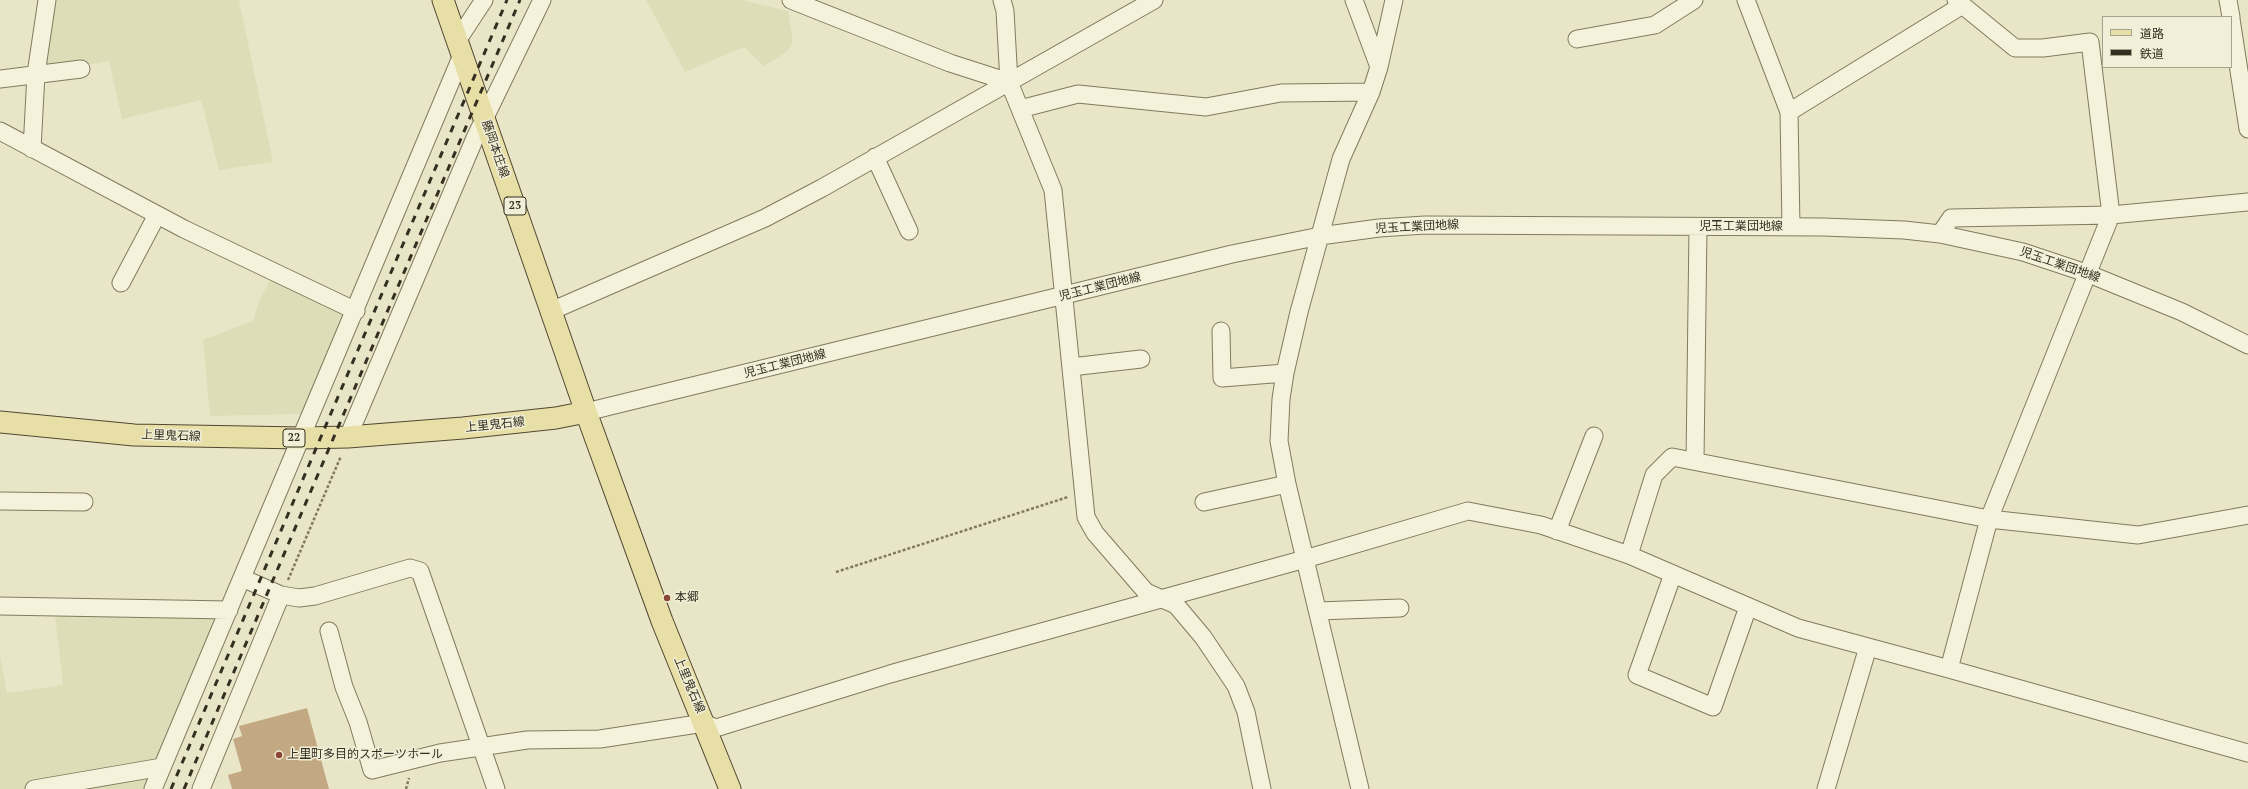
<!DOCTYPE html>
<meta charset="utf-8">
<style>
body{margin:0}
#map{position:relative;width:2248px;height:789px;overflow:hidden;background:#e9e6c8;font-family:"PT Serif","Noto Sans JP",serif}
canvas{display:block}
.legend{position:absolute;left:2102px;top:16px;width:130px;height:52px;box-sizing:border-box;background:#f1efd7;border:1px solid #a6a28e;margin:0;padding:5px 7px;list-style:none;font-size:12px;color:#352f21}
.legend li{display:flex;align-items:center;gap:8px;height:20px}
.legend b{width:20px;border:1px solid #a6a28e}
</style>
<div id="map">
<canvas width="2248" height="789"></canvas>
<ul class="legend">
<li><b style="height:5px;background:#e7dfa5"></b>道路</li>
<li><b style="height:5px;background:#352f21"></b>鉄道</li>
</ul>
</div>
<script>
const c = document.querySelector('canvas').getContext('2d');
c.lineJoin = 'round';
function paint(path, color) { c.fillStyle = color; c.fill(path, 'evenodd'); }
const poly = rows => new Path2D(rows.map(r => 'M' + r).join(''));
function stroke(path, color, width, dash) { c.strokeStyle = color; c.lineWidth = width; c.lineCap = dash ? 'butt' : 'round'; c.setLineDash(dash || []); c.stroke(path); }
function write(font, color, halo, rows, align = 'center') {
  c.font = font + ' "PT Serif","Noto Sans JP",serif'; c.lineWidth = 3; c.setLineDash([]); c.textBaseline = 'middle'; c.strokeStyle = halo; c.fillStyle = color; for (const [text, x, y, turn = 0] of rows) {
    c.save(); c.translate(x, y); c.rotate((+turn || 0) * Math.PI / 180); c.textAlign = isNaN(turn) ? turn : align; if (halo) c.strokeText(text, 0, 0); c.fillText(text, 0, 0); c.restore();
  }
}
const farmland = poly([
 [47,0,239,0,273,162,219,170,201,100,122,119,109,61,36,74],
 [646,0,741,0,788,11,793,41,788,51,764,66,744,47,685,72],
 [271,278,344,312,301,414,210,416,203,340,253,321,259,301],
 [54,607,229,610,152,789,0,789,0,656,7,693,63,685]
]);
const building = poly([
 [307,708,329,789,232,789,228,775,242,771,233,739,242,736,239,726]
]);
const path = poly([
 [836,572,1068,497],
 [288,580,341,456],
 [406,789,409,778]
]);
const minor = poly([
 [791,0,950,63,1009,82],
 [1002,0,1005,11,1009,82,1053,190,1086,517,1095,533,1146,592,1176,605,1203,637,1236,686,1246,712,1262,789],
 [1354,0,1379,67],
 [1746,0,1789,112,1791,227],
 [1956,0,2015,48,2043,48,2090,42,2111,215,1989,519,1949,669,2248,753],
 [2228,0,2231,17],
 [2231,19,2248,129],
 [1577,39,1655,25,1694,0],
 [457,41,484,0],
 [0,79,81,69],
 [1020,109,1078,94,1206,107,1281,93,1371,92],
 [1789,112,1961,6],
 [0,131,184,229,356,311],
 [32,149,36,74,47,0],
 [875,157,909,231],
 [1940,234,1951,218,2111,215,2248,202],
 [121,283,157,215],
 [551,311,765,218,822,188,1154,0],
 [1221,331,1222,378,1285,373],
 [1071,367,1141,359],
 [586,412,1232,254,1320,236,1379,228,1425,225,1823,227,1904,230,1940,234,2023,252,2089,274,2182,312,2248,345],
 [348,437,475,138,542,0],
 [1695,461,1698,227],
 [0,501,84,502],
 [1204,502,1287,484],
 [1557,531,1594,436],
 [1629,555,1654,475,1672,457,1989,519,2138,535,2248,515],
 [1673,574,1637,675,1713,707,1748,607],
 [242,578,281,595,299,598,315,596,410,568,420,571,496,789],
 [0,606,229,610],
 [1318,611,1400,608],
 [329,631,344,687,358,722,372,770,440,753,527,740,600,739,704,723,716,728,890,674,1305,559,1468,511,1541,525,1629,555,1798,628,1949,669],
 [34,789,162,767],
 [153,789,462,55],
 [201,789,281,595],
 [1360,789,1287,484,1279,441,1281,399,1285,373,1299,312,1341,159,1371,92,1379,67,1394,0],
 [1826,789,1868,647]
]);
const major = poly([
 [443,0,586,412,662,621,730,789],
 [0,422,134,435,302,438,348,437,463,428,556,418,586,412]
]);
const rail = poly([
 [171,789,507,0],
 [184,789,520,0]
]);
const markers = [
 [667,598,4,"#8b4637"],
 [279,755,4,"#8b4637"]
];
const shields = [
 [515,206,22],
 [294,438,22]
];
const shieldNames = [
 ["23",515,206],
 ["22",294,438]
];
const streetNames = [
 ["藤岡本庄線",495,149,71],
 ["児玉工業団地線",1417,227,-3],
 ["児玉工業団地線",1741,227],
 ["児玉工業団地線",2060,265,19],
 ["児玉工業団地線",1100,287,-14],
 ["児玉工業団地線",785,364,-14],
 ["上里鬼石線",495,425,-6],
 ["上里鬼石線",171,436,2],
 ["上里鬼石線",689,685,67]
];
const poiNames = [
 ["本郷",675,598],
 ["上里町多目的スポーツホール",287,755]
];
paint(farmland, '#dddeb7');
paint(building, '#c3a983');
stroke(minor, '#83795f', 19);
stroke(major, '#524733', 23);
stroke(path, '#83795f', 2.5, [3, 2]);
stroke(minor, '#f5f2db', 17);
stroke(major, '#e7dfa5', 21);
stroke(rail, '#352f21', 3, [7, 7]);
for (const [x, y, r, color] of markers) { const dot = new Path2D(); dot.arc(x, y, r, 0, 2 * Math.PI); c.fillStyle = color; c.fill(dot); stroke(dot, '#f1efd7', 1.5); }
for (const [x, y, w] of shields) { const box = new Path2D(); box.roundRect(x - w / 2, y - 9, w, 18, 3); c.fillStyle = '#f1efd7'; c.fill(box); stroke(box, '#352f21', 1); }
write('bold 11px', '#352f21', null, shieldNames);
write('12px', '#352f21', '#f1efd7', streetNames);
write('12px', '#352f21', '#f1efd7', poiNames, 'left');
</script>
